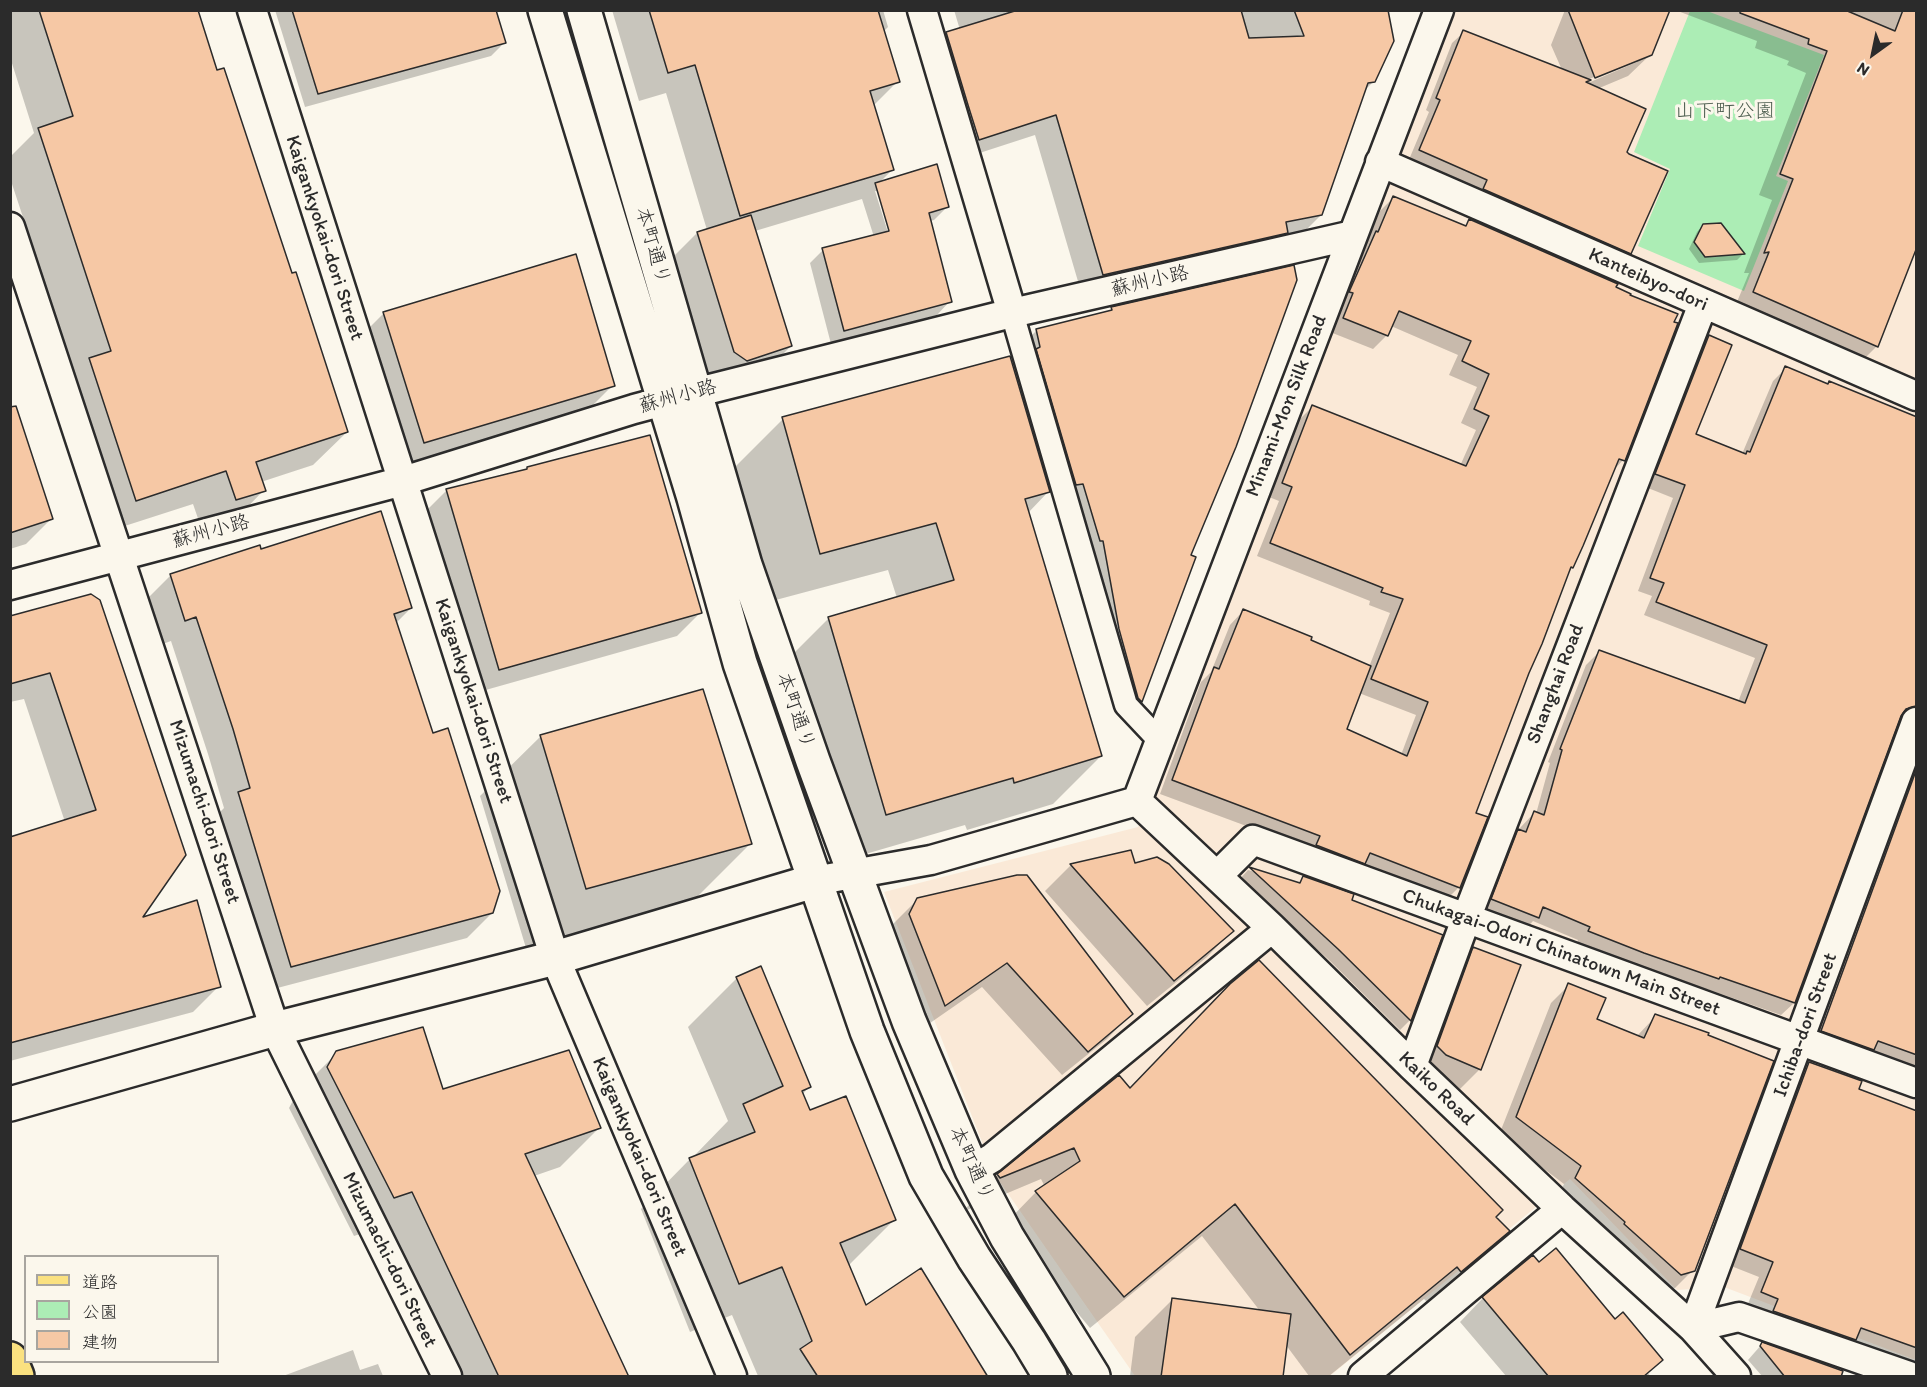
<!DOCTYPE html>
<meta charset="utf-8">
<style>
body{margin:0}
#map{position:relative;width:1927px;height:1387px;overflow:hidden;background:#fbf7ec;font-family:Itim,"Klee One",sans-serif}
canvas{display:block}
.frame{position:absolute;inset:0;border:12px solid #2b2b2b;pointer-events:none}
.legend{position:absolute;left:24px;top:1255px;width:195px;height:108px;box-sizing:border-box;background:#fbf7ec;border:2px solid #a8a59f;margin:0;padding:8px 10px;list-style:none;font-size:18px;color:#2b2b2b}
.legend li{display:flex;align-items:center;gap:12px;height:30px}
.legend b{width:30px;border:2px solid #a8a59f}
.north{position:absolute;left:1843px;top:24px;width:60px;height:60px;-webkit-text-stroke:4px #fbf7ec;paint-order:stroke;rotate:213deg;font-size:16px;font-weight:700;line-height:24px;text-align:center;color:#2b2b2b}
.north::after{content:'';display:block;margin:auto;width:21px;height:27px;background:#2b2b2b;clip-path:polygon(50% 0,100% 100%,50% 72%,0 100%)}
</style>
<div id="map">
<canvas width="1927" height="1387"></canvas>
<div class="frame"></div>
<ul class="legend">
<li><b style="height:8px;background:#fae180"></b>道路</li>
<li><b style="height:16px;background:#acedb5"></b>公園</li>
<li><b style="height:16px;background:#f6c8a5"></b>建物</li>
</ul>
<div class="north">N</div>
</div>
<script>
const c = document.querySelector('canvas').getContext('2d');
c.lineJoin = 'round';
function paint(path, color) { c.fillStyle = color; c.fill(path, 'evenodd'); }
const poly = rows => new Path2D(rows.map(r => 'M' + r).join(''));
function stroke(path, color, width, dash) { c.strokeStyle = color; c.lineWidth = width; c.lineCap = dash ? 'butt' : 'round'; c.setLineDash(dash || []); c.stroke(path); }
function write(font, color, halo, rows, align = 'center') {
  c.font = font + ' Itim,"Klee One",sans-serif'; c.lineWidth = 6; c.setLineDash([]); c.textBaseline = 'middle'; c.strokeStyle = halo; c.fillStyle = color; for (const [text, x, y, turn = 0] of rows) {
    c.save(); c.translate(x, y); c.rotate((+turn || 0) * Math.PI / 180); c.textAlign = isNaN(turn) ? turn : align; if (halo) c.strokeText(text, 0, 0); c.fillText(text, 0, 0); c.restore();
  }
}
const built = poly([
 [1454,11,1916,11,1916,1360,1724,1287,1677,1290,1570,1179,1330,1376,1135,1376,995,1175,884,892,1138,827]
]);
const green = poly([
 [1690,11,1707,11,1824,55,1776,176,1788,181,1744,291,1638,246,1670,169,1634,152]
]);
const shadow = poly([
 [10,10,196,10,216,72,347,432,313,465,261,482,264,490,231,524,203,533,193,504,103,533,57,393,75,374,10,178,10,157,34,133,10,57],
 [275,10,495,10,504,43,491,56,305,107],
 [612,10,883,10,888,27,883,32,898,81,873,106,892,170,878,184,948,206,934,220,930,221,950,301,937,315,831,344,810,263,823,250,874,237,862,199,755,231,791,346,754,383,710,397,660,270,697,233,707,230,666,93,639,101],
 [875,191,878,191,893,238,890,239],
 [954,10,1384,10,1374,81,1362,93,1321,215,1300,236,1082,295,1035,135,958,160,926,55,947,34,960,30],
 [1565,10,1661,10,1651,54,1628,76,1597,89,1626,152,1630,253,1618,264,1408,162,1429,112,1426,110,1452,43,1464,32,1562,70,1551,45],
 [1637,59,1637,62,1588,83,1587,80],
 [1675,10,1916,10,1877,346,1855,368,1732,314,1749,273,1744,273,1772,200,1759,195,1806,73,1787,65,1789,61,1755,48,1757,41],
 [1393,198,1464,227,1470,221,1623,460,1612,472,1572,567,1568,571,1474,814,1459,887,1446,900,1160,794,1201,682,1211,672,1230,625,1243,611,1369,667,1390,613,1369,605,1370,601,1257,556,1279,501,1269,497,1299,420,1312,407,1460,466,1476,430,1461,423,1477,387,1449,375,1458,355,1391,326,1387,335,1373,349,1330,332,1363,246,1367,243,1380,211],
 [1359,693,1416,715,1401,755,1345,729],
 [1703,225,1743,254,1737,260,1699,263,1689,249,1697,232],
 [575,256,613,385,576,422,387,479,346,351,383,314],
 [1112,309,1189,556,1194,558,1141,702,1128,715,1023,344,1036,331,1109,312],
 [1709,337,1694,435,1742,454,1773,381,1786,368,1916,423,1916,725,1908,719,1898,718,1794,1003,1781,1015,1707,989,1705,991,1577,944,1578,940,1533,921,1525,930,1479,912,1506,843,1534,813,1536,814,1550,763,1548,762,1586,665,1599,652,1738,702,1755,658,1644,615,1652,596,1638,591,1673,498,1643,486,1696,350],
 [783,419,1048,492,1028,513,1101,756,1053,804,967,830,965,825,838,862,781,666,829,618,897,598,888,570,772,601,735,467],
 [10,423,51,519,26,544,10,549],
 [527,469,701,612,677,636,475,693,423,514,447,490,525,471],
 [260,551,411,608,396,623,492,913,467,938,266,991,214,818,224,808,208,754,171,641,160,645,146,600,171,575],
 [91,596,139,919,219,986,193,1012,10,1061,10,839,65,822,24,699,10,702,10,617],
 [541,736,750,844,690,904,526,948,480,796],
 [1916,749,1916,1074,1812,1035],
 [1130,852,1134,865,1232,931,1207,957,1147,1006,1045,891,1071,865],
 [1248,870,1297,884,1303,878,1350,900,1410,1020,1400,1030,1328,959,1239,880],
 [918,899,1131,1014,1107,1039,1062,1075,982,987,920,1030,885,940,893,924],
 [1474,948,1480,1069,1460,1089,1426,1074,1418,1067,1454,969],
 [737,978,809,1087,802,1095,809,1112,894,1220,848,1266,865,1307,986,1376,758,1376,732,1315,690,1332,641,1209,690,1159,696,1157,695,1155,728,1121,688,1027],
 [1569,985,1595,1020,1637,1036,1656,1016,1693,1270,1675,1288,1663,1292,1558,1196,1564,1184,1499,1135,1551,1003],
 [337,1053,442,1091,599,1128,560,1167,534,1176,628,1376,442,1376,372,1230,354,1236,289,1108,297,1093],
 [1807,1070,1916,1129,1916,1368,1747,1306,1759,1277,1726,1264,1792,1085],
 [1129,1090,1494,1217,1508,1231,1476,1263,1428,1303,1424,1299,1329,1376,1309,1376,1286,1345,1282,1376,1130,1376,1135,1337,1172,1300,1260,1311,1202,1236,1090,1328,1004,1225,1036,1192,1045,1187,1041,1179,967,1210,966,1208,998,1175],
 [1483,1298,1615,1321,1661,1360,1648,1373,1650,1376,1506,1376,1460,1322],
 [1762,1344,1839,1376,1762,1376,1748,1360],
 [353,1350,360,1370,378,1364,383,1376,283,1376]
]);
const building = poly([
 [39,10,198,10,217,70,224,68,292,273,296,272,348,432,256,462,266,491,236,500,226,471,136,501,89,358,111,351,38,128,73,116,39,10],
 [292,10,496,10,506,43,318,94,292,10],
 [649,10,878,10,900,82,870,91,894,170,740,216,695,65,668,73,649,10],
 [1018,10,1241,10,1249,38,1304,36,1294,10,1388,10,1394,41,1375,82,1368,83,1322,215,1286,222,1288,233,1103,275,1056,115,979,140,968,105,946,32,1018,10],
 [1568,10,1670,10,1652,55,1595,78,1568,10],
 [1740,10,1845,10,1895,31,1903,10,1917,10,1917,247,1878,347,1753,292,1769,252,1764,253,1793,179,1780,174,1827,51,1808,44,1809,39,1740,13,1740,10],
 [1463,30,1591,80,1586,82,1646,109,1627,152,1629,154,1668,171,1631,254,1483,189,1487,180,1419,150,1440,100,1436,98,1463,30],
 [937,164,949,207,929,213,952,302,844,331,822,248,889,231,875,183,937,164],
 [1393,196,1466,226,1469,219,1618,284,1616,287,1631,294,1630,295,1678,314,1674,322,1678,323,1625,461,1619,459,1583,546,1573,568,1571,567,1542,644,1529,673,1476,813,1488,817,1460,888,1370,853,1365,864,1316,845,1320,836,1172,780,1214,667,1219,669,1243,609,1312,637,1311,640,1371,666,1347,729,1407,756,1428,702,1371,679,1403,599,1381,592,1383,588,1270,543,1292,487,1282,483,1312,405,1466,466,1489,416,1474,409,1489,374,1462,361,1471,341,1399,311,1388,336,1343,318,1353,293,1349,292,1376,231,1378,232,1393,196],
 [751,215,792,346,747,361,734,352,697,232,751,215],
 [1721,223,1745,254,1705,257,1694,242,1703,224,1721,223],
 [576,254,615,386,424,443,383,312,576,254],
 [1294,265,1297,280,1236,447,1191,555,1196,557,1142,702,1138,698,1119,629,1103,541,1100,541,1083,484,1076,485,1036,349,1040,347,1036,329,1112,310,1111,307,1294,265],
 [1709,335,1732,345,1696,434,1746,454,1747,451,1750,452,1785,366,1828,384,1829,381,1917,417,1917,706,1906,709,1901,716,1795,1003,1720,977,1719,979,1644,953,1588,931,1590,927,1543,907,1539,918,1491,899,1518,829,1526,832,1534,811,1544,815,1562,750,1560,749,1599,650,1745,703,1767,645,1656,602,1664,583,1650,578,1685,485,1655,474,1709,335],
 [1010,356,1050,492,1025,499,1102,756,1014,783,1013,778,886,815,828,617,954,580,936,523,820,554,782,417,1010,356],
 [16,406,53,519,10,533,10,407,16,406],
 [650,435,702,613,499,670,446,489,527,469,527,467,650,435],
 [381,511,412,608,394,614,433,733,448,728,500,891,493,913,291,967,238,792,250,788,233,729,196,617,185,621,170,574,260,545,261,549,381,511],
 [91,594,100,600,186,855,143,917,197,900,221,987,10,1043,10,837,96,810,50,673,10,684,10,616,91,594],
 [703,689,752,844,586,889,540,735,703,689],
 [1917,768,1917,1055,1878,1041,1874,1050,1821,1031,1917,768],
 [1131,850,1135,863,1157,857,1169,864,1234,931,1174,981,1070,864,1131,850],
 [1249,867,1300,883,1303,876,1354,894,1352,900,1443,935,1411,1021,1338,949,1249,867],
 [1017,875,1027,875,1133,1014,1088,1052,1007,963,945,1006,909,914,917,898,1017,875],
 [1473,947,1521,965,1481,1070,1446,1055,1437,1046,1473,947],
 [1259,960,1503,1210,1496,1217,1510,1231,1461,1272,1457,1267,1350,1355,1235,1204,1124,1297,1035,1191,1080,1161,1074,1148,1000,1178,997,1174,1119,1075,1130,1088,1230,984,1259,960],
 [761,966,811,1087,802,1091,810,1110,846,1096,896,1220,840,1243,866,1305,921,1268,988,1377,818,1377,800,1349,812,1341,782,1267,739,1284,689,1158,755,1132,743,1104,783,1086,736,977,761,966],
 [1568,983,1606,998,1597,1019,1644,1038,1655,1014,1709,1033,1708,1035,1774,1061,1695,1271,1681,1275,1624,1224,1625,1222,1575,1178,1581,1166,1516,1117,1568,983],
 [423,1027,443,1089,569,1050,601,1128,525,1154,629,1377,499,1377,412,1192,394,1198,327,1067,336,1051,423,1027],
 [1809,1062,1862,1081,1859,1089,1917,1111,1917,1348,1861,1328,1856,1340,1773,1311,1778,1299,1761,1292,1773,1262,1740,1249,1809,1062],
 [1556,1248,1615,1319,1623,1312,1663,1360,1643,1377,1549,1377,1482,1297,1533,1255,1539,1262,1556,1248],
 [1172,1298,1291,1314,1283,1377,1161,1377,1172,1298],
 [1762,1342,1843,1371,1841,1377,1785,1377,1760,1346,1762,1342]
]);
const pedestrian = poly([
 [1012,313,1126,705,1159,740]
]);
const minor = poly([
 [252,10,555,958,732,1376],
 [922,10,1012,313],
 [1380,162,1916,396],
 [10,227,275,1029,447,1376],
 [10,585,403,481,634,409,694,393,1012,313,1353,235],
 [1137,801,1439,10],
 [1137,801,1272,928,1412,1066,1562,1209,1693,1328,1736,1376],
 [1217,876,1253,840,1916,1083],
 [814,881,931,860,1137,801],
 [1412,1066,1466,919,1703,304],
 [972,1170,992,1158,1272,928],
 [1693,1328,1916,722],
 [1693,1328,1739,1317,1909,1376],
 [1363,1376,1562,1209]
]);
const tertiary = poly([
 [545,10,694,498,740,663,867,1031,926,1176,974,1258,1029,1341,1050,1376],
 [584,10,745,565,813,761,909,1021,972,1170,1007,1237,1093,1376],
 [10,1104,275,1029,555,958,814,881]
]);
const primary = poly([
 [10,1359,17,1376]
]);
const parkNames = [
 ["山下町公園",1725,112]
];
const streetNames = [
 ["Kaigankyokai-dori Street",324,238,72],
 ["本町通り",652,246,74],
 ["Kanteibyo-dori",1648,280,24],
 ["蘇州小路",1150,282,-13],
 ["蘇州小路",678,397,-15],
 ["Minami-Mon Silk Road",1287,406,-69],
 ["蘇州小路",211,532,-15],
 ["Shanghai Road",1556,684,-69],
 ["Kaigankyokai-dori Street",473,701,72],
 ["本町通り",795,711,71],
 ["Mizumachi-dori Street",204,812,72],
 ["Chukagai-Odori Chinatown Main Street",1561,953,20],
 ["Ichiba-dori Street",1806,1025,-70],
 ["Kaiko Road",1436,1089,44],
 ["Kaigankyokai-dori Street",639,1157,67],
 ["本町通り",971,1164,65],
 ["Mizumachi-dori Street",389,1260,64]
];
paint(built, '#fae9d7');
paint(green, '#acedb5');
paint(shadow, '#0003');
paint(building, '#f6c8a5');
stroke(building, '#2b2b2b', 1.5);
stroke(pedestrian, '#2b2b2b', 27);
stroke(minor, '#2b2b2b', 33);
stroke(tertiary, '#2b2b2b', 38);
stroke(primary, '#2b2b2b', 38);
stroke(pedestrian, '#fbf7ec', 22);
stroke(minor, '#fbf7ec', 28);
stroke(tertiary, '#fbf7ec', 33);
stroke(primary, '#fae180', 33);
write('20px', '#4b5c4e', '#fbf7ec', parkNames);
write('20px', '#2b2b2b', '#fbf7ec', streetNames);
</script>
